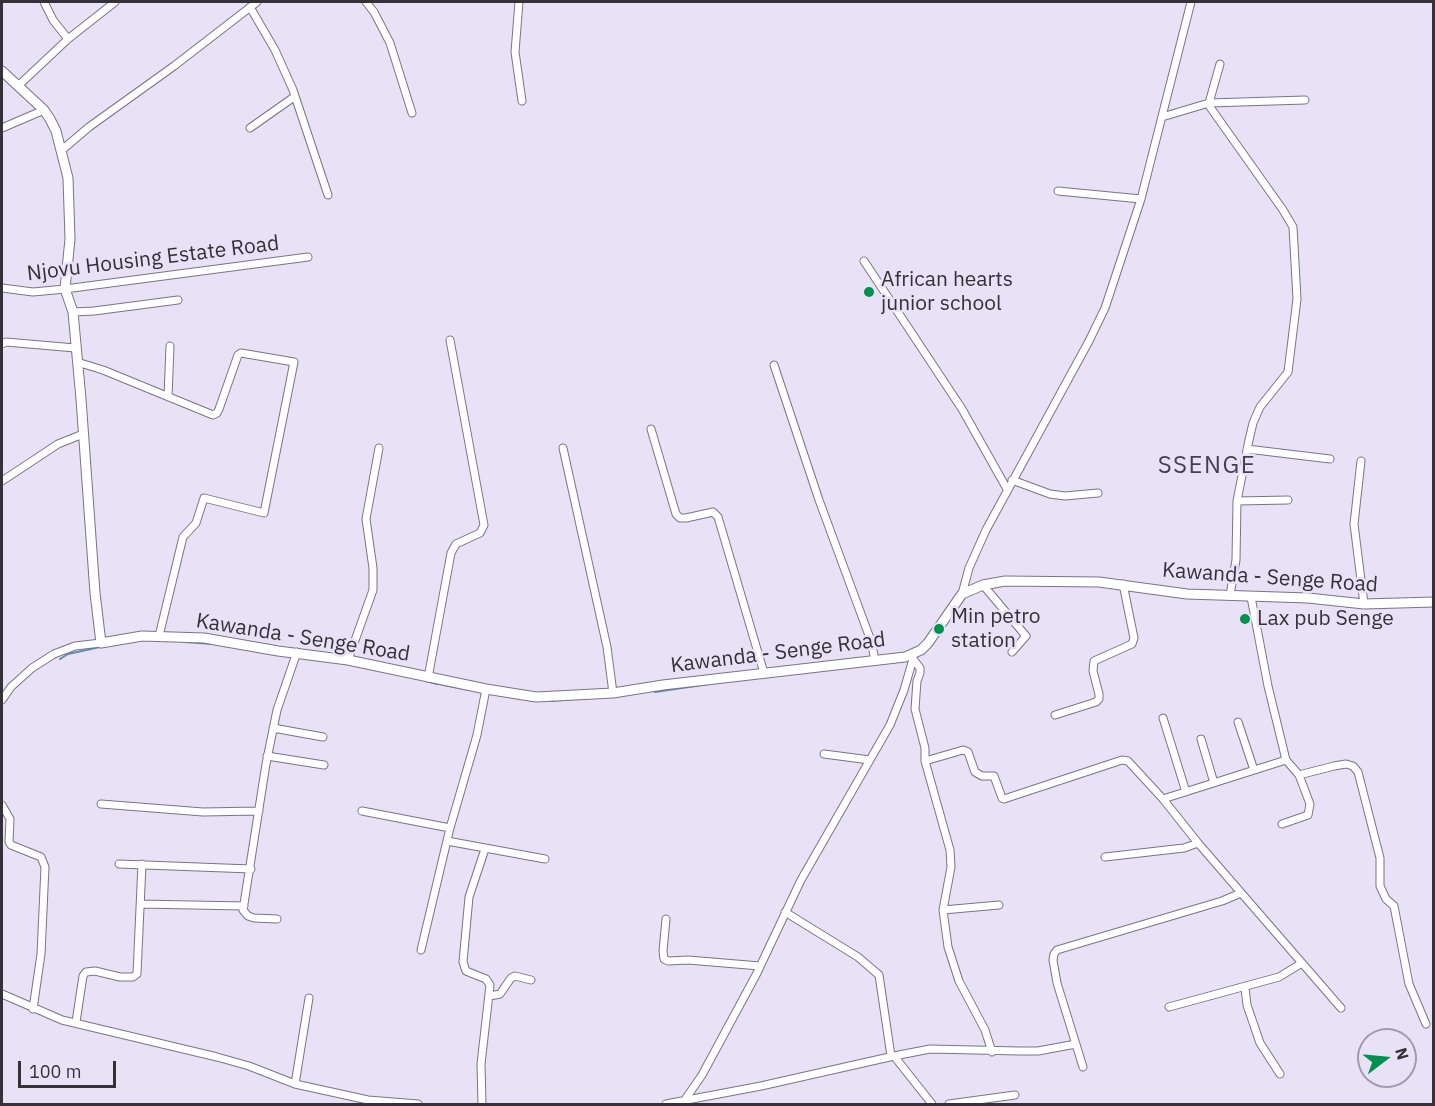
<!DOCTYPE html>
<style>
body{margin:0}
#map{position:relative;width:1435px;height:1106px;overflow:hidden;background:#e9e2f7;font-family:"IBM Plex Sans",sans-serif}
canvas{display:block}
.frame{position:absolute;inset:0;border:3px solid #343139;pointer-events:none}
.north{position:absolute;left:1357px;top:1028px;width:60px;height:60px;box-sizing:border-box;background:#e9e2f7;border:2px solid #a19bab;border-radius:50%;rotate:74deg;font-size:16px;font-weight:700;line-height:24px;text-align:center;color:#343139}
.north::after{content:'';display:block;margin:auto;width:21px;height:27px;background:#009150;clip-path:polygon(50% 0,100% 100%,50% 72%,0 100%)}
.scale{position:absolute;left:18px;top:1061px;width:98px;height:27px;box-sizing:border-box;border:3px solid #343139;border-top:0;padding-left:8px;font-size:18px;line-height:21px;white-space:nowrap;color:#343139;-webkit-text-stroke:4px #e9e2f7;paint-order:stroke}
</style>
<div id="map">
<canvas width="1435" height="1106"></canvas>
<div class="frame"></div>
<div class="north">N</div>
<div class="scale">100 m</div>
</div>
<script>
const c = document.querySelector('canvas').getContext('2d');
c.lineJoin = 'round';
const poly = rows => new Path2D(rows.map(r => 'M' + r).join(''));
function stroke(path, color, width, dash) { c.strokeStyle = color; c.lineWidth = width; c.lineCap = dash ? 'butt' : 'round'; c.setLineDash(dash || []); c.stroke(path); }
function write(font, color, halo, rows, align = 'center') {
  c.font = font + ' "IBM Plex Sans",sans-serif'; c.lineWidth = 5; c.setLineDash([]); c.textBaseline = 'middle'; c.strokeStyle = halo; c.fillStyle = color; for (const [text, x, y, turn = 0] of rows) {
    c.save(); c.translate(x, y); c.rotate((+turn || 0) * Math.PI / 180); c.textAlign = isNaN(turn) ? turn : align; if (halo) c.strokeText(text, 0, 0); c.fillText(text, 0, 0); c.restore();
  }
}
const stream = poly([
 [185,642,212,644],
 [60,659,68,654,100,647],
 [426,681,437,684],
 [439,684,469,690],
 [655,692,709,684],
 [551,701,575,699]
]);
const minor = poly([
 [366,2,374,12,390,43,412,113],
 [519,2,515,52,522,101],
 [250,7,275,50,293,90,328,195],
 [68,39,115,2],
 [1220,64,1209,103,1210,107,1283,210,1293,227,1297,299,1288,372,1260,407,1253,423,1249,440,1237,501,1236,560,1230,595],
 [18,86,68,39,53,20,44,2],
 [1162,117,1209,103,1305,100],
 [2,128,44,110],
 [250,128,294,97],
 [62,150,89,127,174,66,257,2],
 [1058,191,1141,199],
 [864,261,962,409,1007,489],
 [2,288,33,292,65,289,308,257],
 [73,312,94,311,178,300],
 [2,344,6,342,75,348],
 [77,362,103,370,213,415,217,413,219,409,238,355,241,353,294,362,264,513,204,498,196,523,183,537,159,636],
 [774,365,819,500,871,641,875,660],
 [168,397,170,346],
 [651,429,676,514,680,518,686,518,713,512,718,517,764,673],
 [563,448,607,647,613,693],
 [1247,449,1330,459],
 [1361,461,1354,524,1364,604],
 [1012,480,1050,494,1065,496,1098,493],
 [2,481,58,444,83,434],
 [1237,501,1288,500],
 [983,585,1026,636,1012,652],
 [962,594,969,568,986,530,1089,341,1105,308,1141,199,1191,2],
 [1251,597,1268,686,1286,760,1299,775,1310,804,1308,815,1282,824],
 [913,659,920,668,920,673,917,681,915,709,925,748,925,761,950,850,951,867,943,910,948,947,959,981,985,1030,992,1052],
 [348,660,373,590,373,568,366,519,379,448],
 [428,678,451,553,456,544,480,533,484,525,450,340],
 [2,700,11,687,32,668,54,654,75,646,101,643],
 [1055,715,1096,702,1099,699,1099,694,1093,671,1094,661,1132,644,1134,638,1123,584],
 [1163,718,1186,792],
 [1238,722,1254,770],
 [273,728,323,737],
 [1201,739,1214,783],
 [824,754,870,760],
 [267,756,324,765],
 [925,761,963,750,968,752,975,772,982,776,994,776,1002,798,1004,799,1122,760,1128,761,1163,799,1198,843,1341,1008],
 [1299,775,1334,766,1346,764,1353,766,1358,772,1380,858,1380,886,1386,899,1394,906,1409,984,1426,1024],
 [1163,799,1286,760],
 [101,804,203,812,259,811],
 [2,805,10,819,9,842,11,845,41,857,45,867,41,954,33,1009],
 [362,811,450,828],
 [447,841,545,859],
 [1105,857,1184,848,1198,843],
 [119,864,251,869],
 [141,904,244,906],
 [943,910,999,905],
 [785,912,858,957,879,975,891,1056],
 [277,919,254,918,248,916,243,910,266,764,277,710,297,652],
 [666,919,663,951,664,959,668,961,688,960,760,966],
 [421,950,450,828,477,735,486,689],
 [1245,988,1247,1005,1260,1043,1280,1074],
 [2,994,62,1020,217,1057,249,1066,295,1084,368,1100,418,1104],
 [490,996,500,994,511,978,515,976,531,980],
 [1169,1007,1279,977,1302,963],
 [76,1022,83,976,86,972,95,971,120,977,133,977,137,974,142,864],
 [894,1056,930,1049,1019,1051,1038,1051,1076,1044],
 [1083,1067,1057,983,1053,960,1054,954,1057,950,1222,901,1241,893],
 [295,1084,309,998],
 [482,1104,481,1064,490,985,486,979,466,971,463,962,469,897,485,849],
 [666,1104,761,1086,894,1056,932,1104],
 [682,1104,702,1075,756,975,801,880,890,725,904,690,913,659,913,655],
 [949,1104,1015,1095]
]);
const tertiary = poly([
 [2,71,44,110,50,119,56,131,68,178,70,239,65,289,73,312,81,399,95,593,101,643,142,636,204,638,278,651,348,660,486,689,536,697,556,696,613,693,663,685,905,657,921,650,928,643,962,594,983,585,1005,581,1099,582,1187,594,1308,598,1364,604,1434,602]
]);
const markers = [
 [869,292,6,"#009150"],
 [1245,619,6,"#009150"],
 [939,629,6,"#009150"]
];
const streetNames = [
 ["Njovu Housing Estate Road",153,259,-7],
 ["Kawanda - Senge Road",1270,578,4],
 ["Kawanda - Senge Road",303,638,9],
 ["Kawanda - Senge Road",778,653,-7]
];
const poiNames = [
 ["African hearts",881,280],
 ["junior school",881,304],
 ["Min petro",951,617],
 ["station",951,641],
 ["Lax pub Senge",1257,619]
];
const quarterNames = [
 ["SSENGE",1207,466]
];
stroke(stream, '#5b8eb6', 2);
stroke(minor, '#7a7385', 9);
stroke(tertiary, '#7a7385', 11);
stroke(minor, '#fff', 7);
stroke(tertiary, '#fff', 9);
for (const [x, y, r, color] of markers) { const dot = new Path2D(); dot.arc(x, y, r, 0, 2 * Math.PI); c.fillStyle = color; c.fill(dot); stroke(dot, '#e9e2f7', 2); }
write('21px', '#343139', '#e9e2f7', streetNames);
write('21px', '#343139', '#e9e2f7', poiNames, 'left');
c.letterSpacing = '1.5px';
write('24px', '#463f50', '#e9e2f7', quarterNames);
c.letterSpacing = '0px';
</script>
